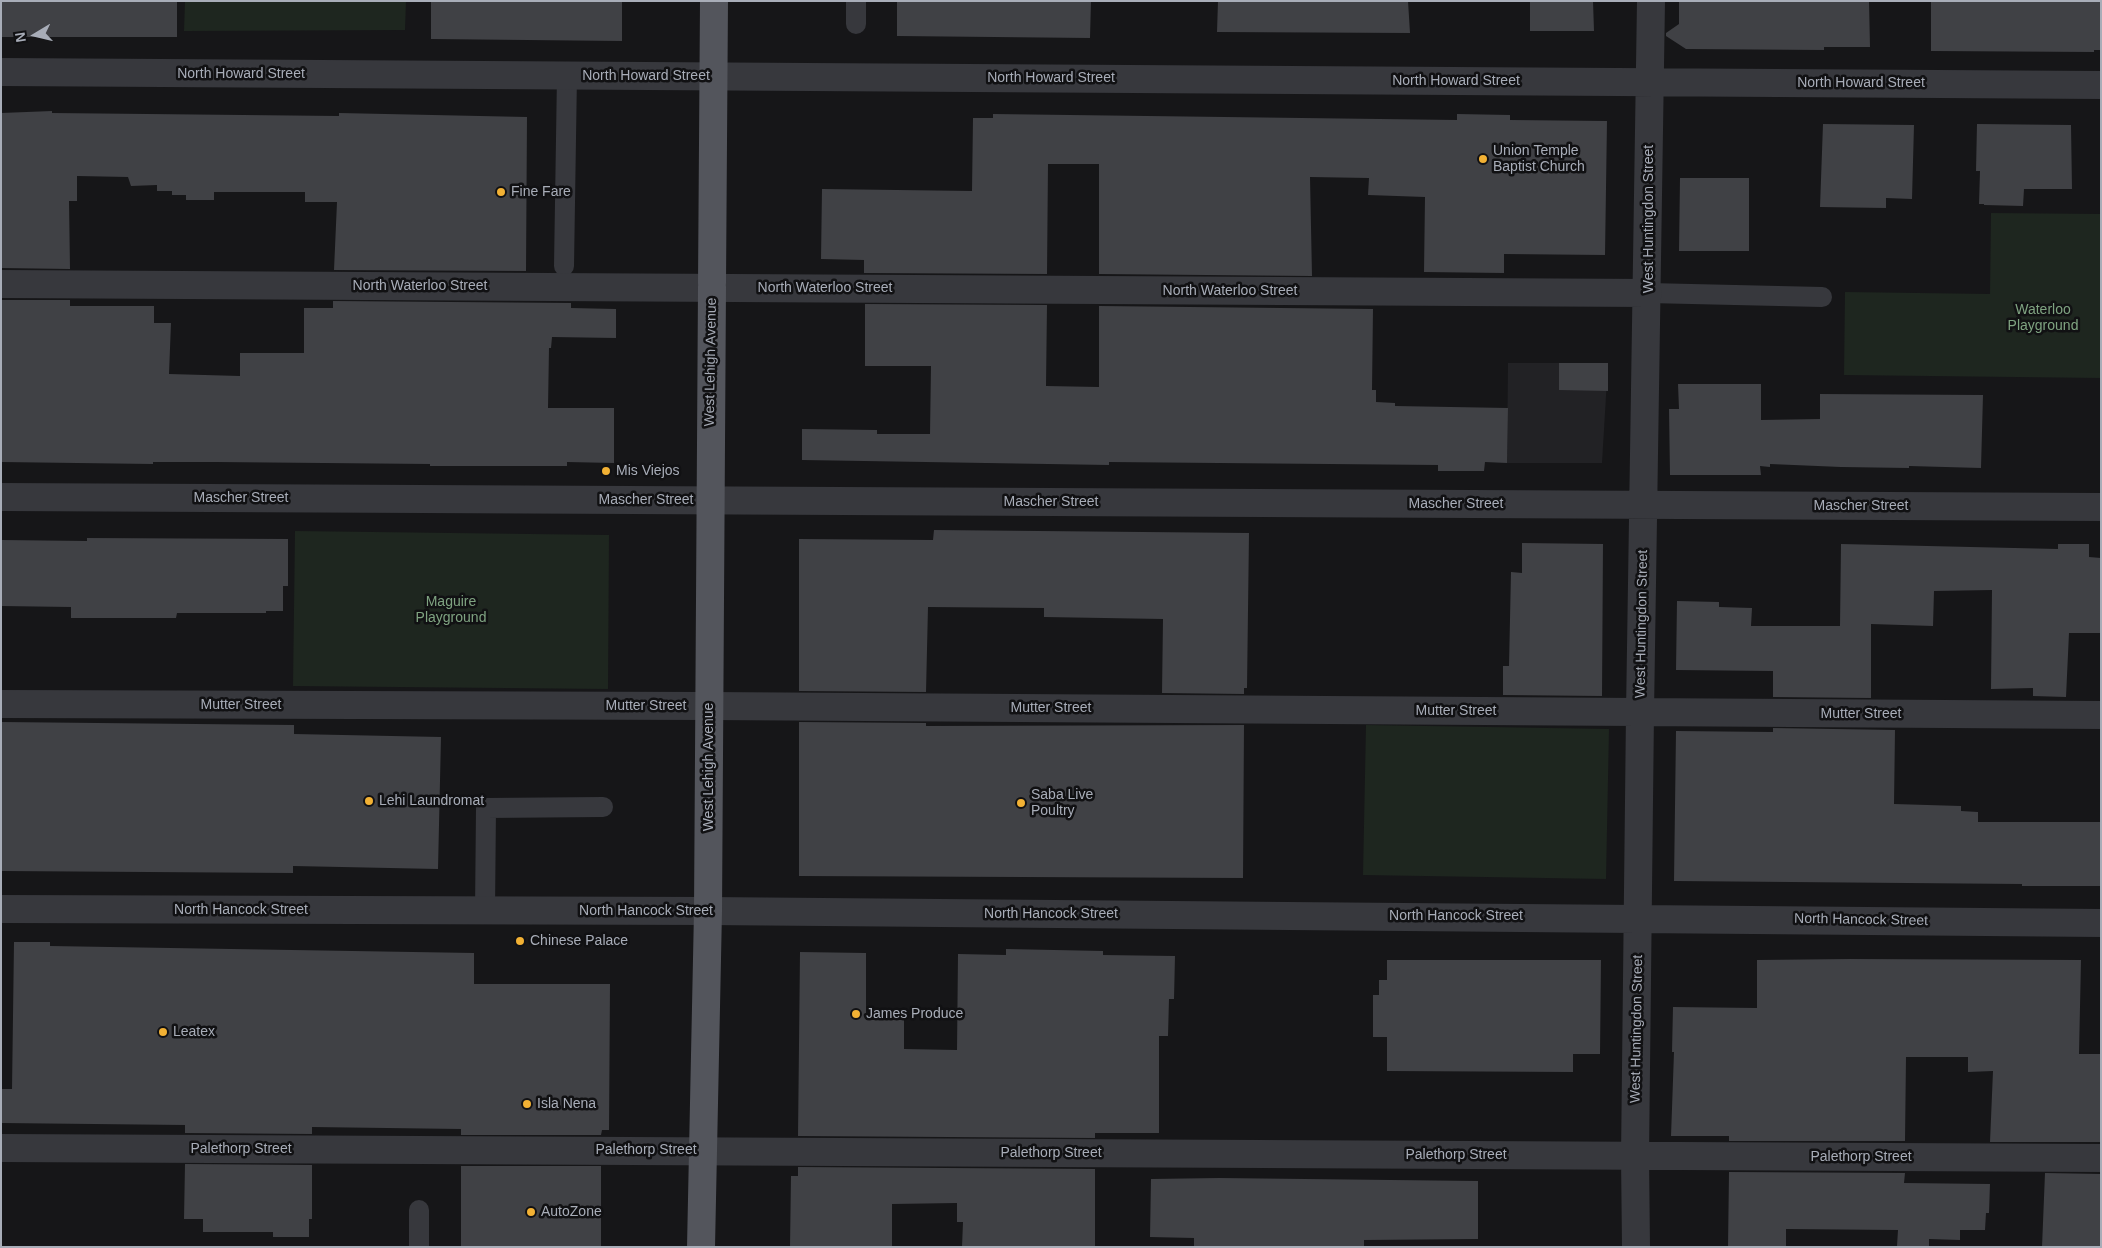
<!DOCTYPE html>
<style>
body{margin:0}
#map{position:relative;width:2102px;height:1248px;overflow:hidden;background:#161618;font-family:Helvetica,sans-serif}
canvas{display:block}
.frame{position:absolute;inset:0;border:2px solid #a8adb8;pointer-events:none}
.north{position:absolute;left:10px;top:10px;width:50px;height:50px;-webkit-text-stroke:4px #111113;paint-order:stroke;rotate:261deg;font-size:14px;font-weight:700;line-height:20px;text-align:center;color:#a8adb8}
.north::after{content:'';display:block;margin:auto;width:18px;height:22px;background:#a8adb8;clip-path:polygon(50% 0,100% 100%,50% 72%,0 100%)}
</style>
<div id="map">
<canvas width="2102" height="1248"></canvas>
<div class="frame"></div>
<div class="north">N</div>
</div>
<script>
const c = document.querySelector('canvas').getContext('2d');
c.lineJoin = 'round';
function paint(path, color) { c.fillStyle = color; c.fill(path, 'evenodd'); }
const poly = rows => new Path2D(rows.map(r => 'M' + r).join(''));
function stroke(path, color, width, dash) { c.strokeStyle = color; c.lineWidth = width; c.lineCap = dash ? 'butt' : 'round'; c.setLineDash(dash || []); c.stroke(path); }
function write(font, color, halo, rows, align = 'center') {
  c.font = font + ' Helvetica,sans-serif'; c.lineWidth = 5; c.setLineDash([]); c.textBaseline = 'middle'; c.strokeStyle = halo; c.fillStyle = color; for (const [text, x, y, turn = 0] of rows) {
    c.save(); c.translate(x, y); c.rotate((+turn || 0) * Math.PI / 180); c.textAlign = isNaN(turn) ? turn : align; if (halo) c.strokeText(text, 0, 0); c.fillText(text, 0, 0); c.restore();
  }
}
const built = poly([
 [1508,363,1608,363,1602,463,1507,463]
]);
const green = poly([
 [185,1,406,1,405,30,184,31],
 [1991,213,2101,214,2101,378,1844,375,1845,292,1990,294],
 [295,531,609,535,608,689,293,686],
 [1366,725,1609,729,1606,879,1363,875]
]);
const building = poly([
 [1,1,177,1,177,37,1,37],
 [431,1,622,1,622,41,431,39],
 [897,1,1091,1,1090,38,897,36],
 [1218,1,1408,1,1410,33,1217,32],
 [1530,1,1593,1,1594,31,1530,31],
 [1679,1,1869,1,1870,47,1824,47,1824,50,1686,49,1666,36,1666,33,1679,24],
 [1931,1,2101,1,2101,50,2094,50,2094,52,1931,51],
 [52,111,52,113,339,116,339,113,527,117,526,271,334,270,337,202,305,202,305,192,214,192,214,200,186,200,186,195,172,195,172,191,157,191,157,185,131,186,128,177,77,176,77,201,69,201,70,269,1,268,1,113],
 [993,114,1457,120,1457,114,1510,115,1510,120,1607,121,1605,255,1504,254,1504,273,1424,272,1425,197,1368,195,1369,178,1310,177,1312,276,1099,274,1099,164,1048,164,1047,274,864,273,864,260,821,259,822,189,972,191,973,118,993,118],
 [1823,124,1914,125,1912,199,1886,198,1886,208,1820,207],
 [1977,124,2071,125,2072,189,2024,189,2023,206,1984,205,1984,204,1979,204,1980,171,1976,171],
 [1680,178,1749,178,1749,251,1679,251],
 [1,300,70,300,70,306,154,306,154,323,171,323,169,374,240,376,240,353,304,353,304,308,333,308,333,301,571,303,571,308,616,309,616,338,552,337,551,348,549,348,548,408,614,408,614,463,567,462,567,466,430,466,430,464,216,462,153,462,153,464,1,462],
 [865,304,1047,305,1046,386,1099,387,1099,306,1373,309,1372,390,1376,390,1376,402,1395,403,1395,406,1508,408,1507,463,1485,462,1484,471,1438,471,1438,465,1109,462,1109,465,802,460,802,429,877,430,877,434,930,434,931,366,865,366],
 [1559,363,1608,363,1608,391,1559,390],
 [1678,384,1761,384,1761,420,1820,419,1820,394,1983,395,1981,468,1909,466,1909,468,1841,467,1770,464,1770,467,1760,466,1761,475,1670,475,1669,409,1679,409],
 [934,530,1249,533,1247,688,1244,688,1244,694,1162,693,1163,619,1044,617,1044,608,928,607,926,692,799,691,799,539,933,540],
 [87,538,288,539,288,586,283,586,283,611,266,611,266,613,177,613,176,618,71,618,71,607,1,606,1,540,87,541],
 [1522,543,1603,544,1602,696,1503,695,1503,666,1509,666,1511,572,1522,573],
 [1841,544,2058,549,2058,544,2089,544,2089,557,2101,558,2101,633,2069,633,2066,697,2033,696,2033,688,1991,689,1992,590,1934,591,1933,626,1871,624,1871,698,1773,697,1773,671,1676,670,1677,601,1719,602,1719,607,1752,608,1751,626,1840,626],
 [1,722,294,725,294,734,441,737,438,869,293,866,293,873,1,871],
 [799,722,926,723,926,726,1244,725,1243,878,799,876],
 [1773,728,1895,730,1894,804,1961,806,1961,811,1978,812,1978,822,2101,822,2101,886,2022,886,2022,884,1674,881,1676,731,1773,732],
 [14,942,50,942,50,946,474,953,474,984,610,984,609,1130,602,1130,601,1135,461,1135,461,1129,312,1127,312,1134,185,1133,185,1125,1,1123,1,1089,12,1089],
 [1006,949,1103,951,1103,955,1175,956,1174,999,1169,999,1168,1036,1159,1036,1159,1133,1095,1133,1095,1138,798,1136,800,952,866,953,866,1020,904,1020,904,1049,957,1050,958,954,1006,955],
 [1850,959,2081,960,2079,1054,2101,1054,2101,1142,1990,1142,1993,1071,1968,1072,1968,1057,1906,1057,1905,1141,1729,1141,1729,1136,1671,1136,1674,1052,1672,1052,1673,1007,1757,1008,1757,960],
 [1387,960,1601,960,1600,1054,1573,1054,1573,1072,1387,1071,1387,1037,1373,1037,1373,995,1379,995,1379,980,1387,980],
 [185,1164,312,1165,312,1219,309,1219,309,1237,273,1237,273,1232,203,1232,203,1219,184,1219],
 [461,1166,601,1166,601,1247,461,1247],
 [798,1167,1095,1169,1095,1247,962,1247,963,1222,957,1222,957,1203,892,1204,892,1247,790,1247,791,1176,798,1176],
 [1729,1172,1905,1173,1904,1183,1990,1184,1989,1213,1986,1213,1985,1230,1960,1230,1960,1240,1929,1239,1929,1247,1897,1246,1898,1230,1786,1229,1786,1247,1728,1247],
 [2045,1173,2101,1174,2101,1247,2042,1247],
 [1219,1178,1478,1181,1478,1239,1364,1240,1364,1247,1194,1247,1194,1238,1150,1237,1151,1179]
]);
const lane = poly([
 [856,24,856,1],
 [564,266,567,75],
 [1648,293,1822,297],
 [485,911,486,808,603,807],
 [419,1210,419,1247]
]);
const street = poly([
 [1,72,2101,85],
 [1,284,1648,293],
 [1,497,2101,507],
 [1,704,709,706,2101,715],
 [1,909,708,911,2101,923],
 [1,1148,2101,1158],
 [1636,1247,1635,1157,1640,712,1651,1]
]);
const primary = poly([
 [712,283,714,1],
 [701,1247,708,911,712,287]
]);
const markers = [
 [1483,159,5,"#f2b134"],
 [501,192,5,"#f2b134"],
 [606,471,5,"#f2b134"],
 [369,801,5,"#f2b134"],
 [1021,803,5,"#f2b134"],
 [520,941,5,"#f2b134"],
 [856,1014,5,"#f2b134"],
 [163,1032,5,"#f2b134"],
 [527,1104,5,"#f2b134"],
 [531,1212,5,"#f2b134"]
];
const streetNames = [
 ["North Howard Street",241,74],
 ["North Howard Street",646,76],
 ["North Howard Street",1051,78],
 ["North Howard Street",1456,81],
 ["North Howard Street",1861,83],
 ["West Huntingdon Street",1649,219,-90],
 ["North Waterloo Street",420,286],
 ["North Waterloo Street",825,288],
 ["North Waterloo Street",1230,291],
 ["West Lehigh Avenue",711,362,-89],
 ["Mascher Street",241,498],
 ["Mascher Street",646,500],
 ["Mascher Street",1051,502],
 ["Mascher Street",1456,504],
 ["Mascher Street",1861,506],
 ["West Huntingdon Street",1642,624,-89],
 ["Mutter Street",241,705],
 ["Mutter Street",646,706],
 ["Mutter Street",1051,708],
 ["Mutter Street",1456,711],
 ["Mutter Street",1861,714],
 ["West Lehigh Avenue",709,767,-90],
 ["North Hancock Street",241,910],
 ["North Hancock Street",646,911],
 ["North Hancock Street",1051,914],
 ["North Hancock Street",1456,916],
 ["North Hancock Street",1861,920,1],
 ["West Huntingdon Street",1637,1029,-89],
 ["Palethorp Street",241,1149],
 ["Palethorp Street",646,1150],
 ["Palethorp Street",1051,1153],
 ["Palethorp Street",1456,1155],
 ["Palethorp Street",1861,1157]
];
const poiNames = [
 ["Union Temple",1493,151],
 ["Baptist Church",1493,167],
 ["Fine Fare",511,192],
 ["Mis Viejos",616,471],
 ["Saba Live",1031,795],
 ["Poultry",1031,811],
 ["Lehi Laundromat",379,801],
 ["Chinese Palace",530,941],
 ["James Produce",866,1014],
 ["Leatex",173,1032],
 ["Isla Nena",537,1104],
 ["AutoZone",541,1212]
];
const parkNames = [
 ["Waterloo",2043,310],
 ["Playground",2043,326],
 ["Maguire",451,602],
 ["Playground",451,618]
];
paint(built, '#222225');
paint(green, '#1e261f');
paint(building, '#404145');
stroke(lane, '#37383d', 20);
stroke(street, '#37383d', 28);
stroke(primary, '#53555c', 28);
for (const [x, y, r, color] of markers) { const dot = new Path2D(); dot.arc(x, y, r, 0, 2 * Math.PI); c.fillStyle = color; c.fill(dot); stroke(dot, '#111113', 2); }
write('14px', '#a8adb8', '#111113', streetNames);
write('14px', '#a8adb8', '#111113', poiNames, 'left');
write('14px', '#7fa381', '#111113', parkNames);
</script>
